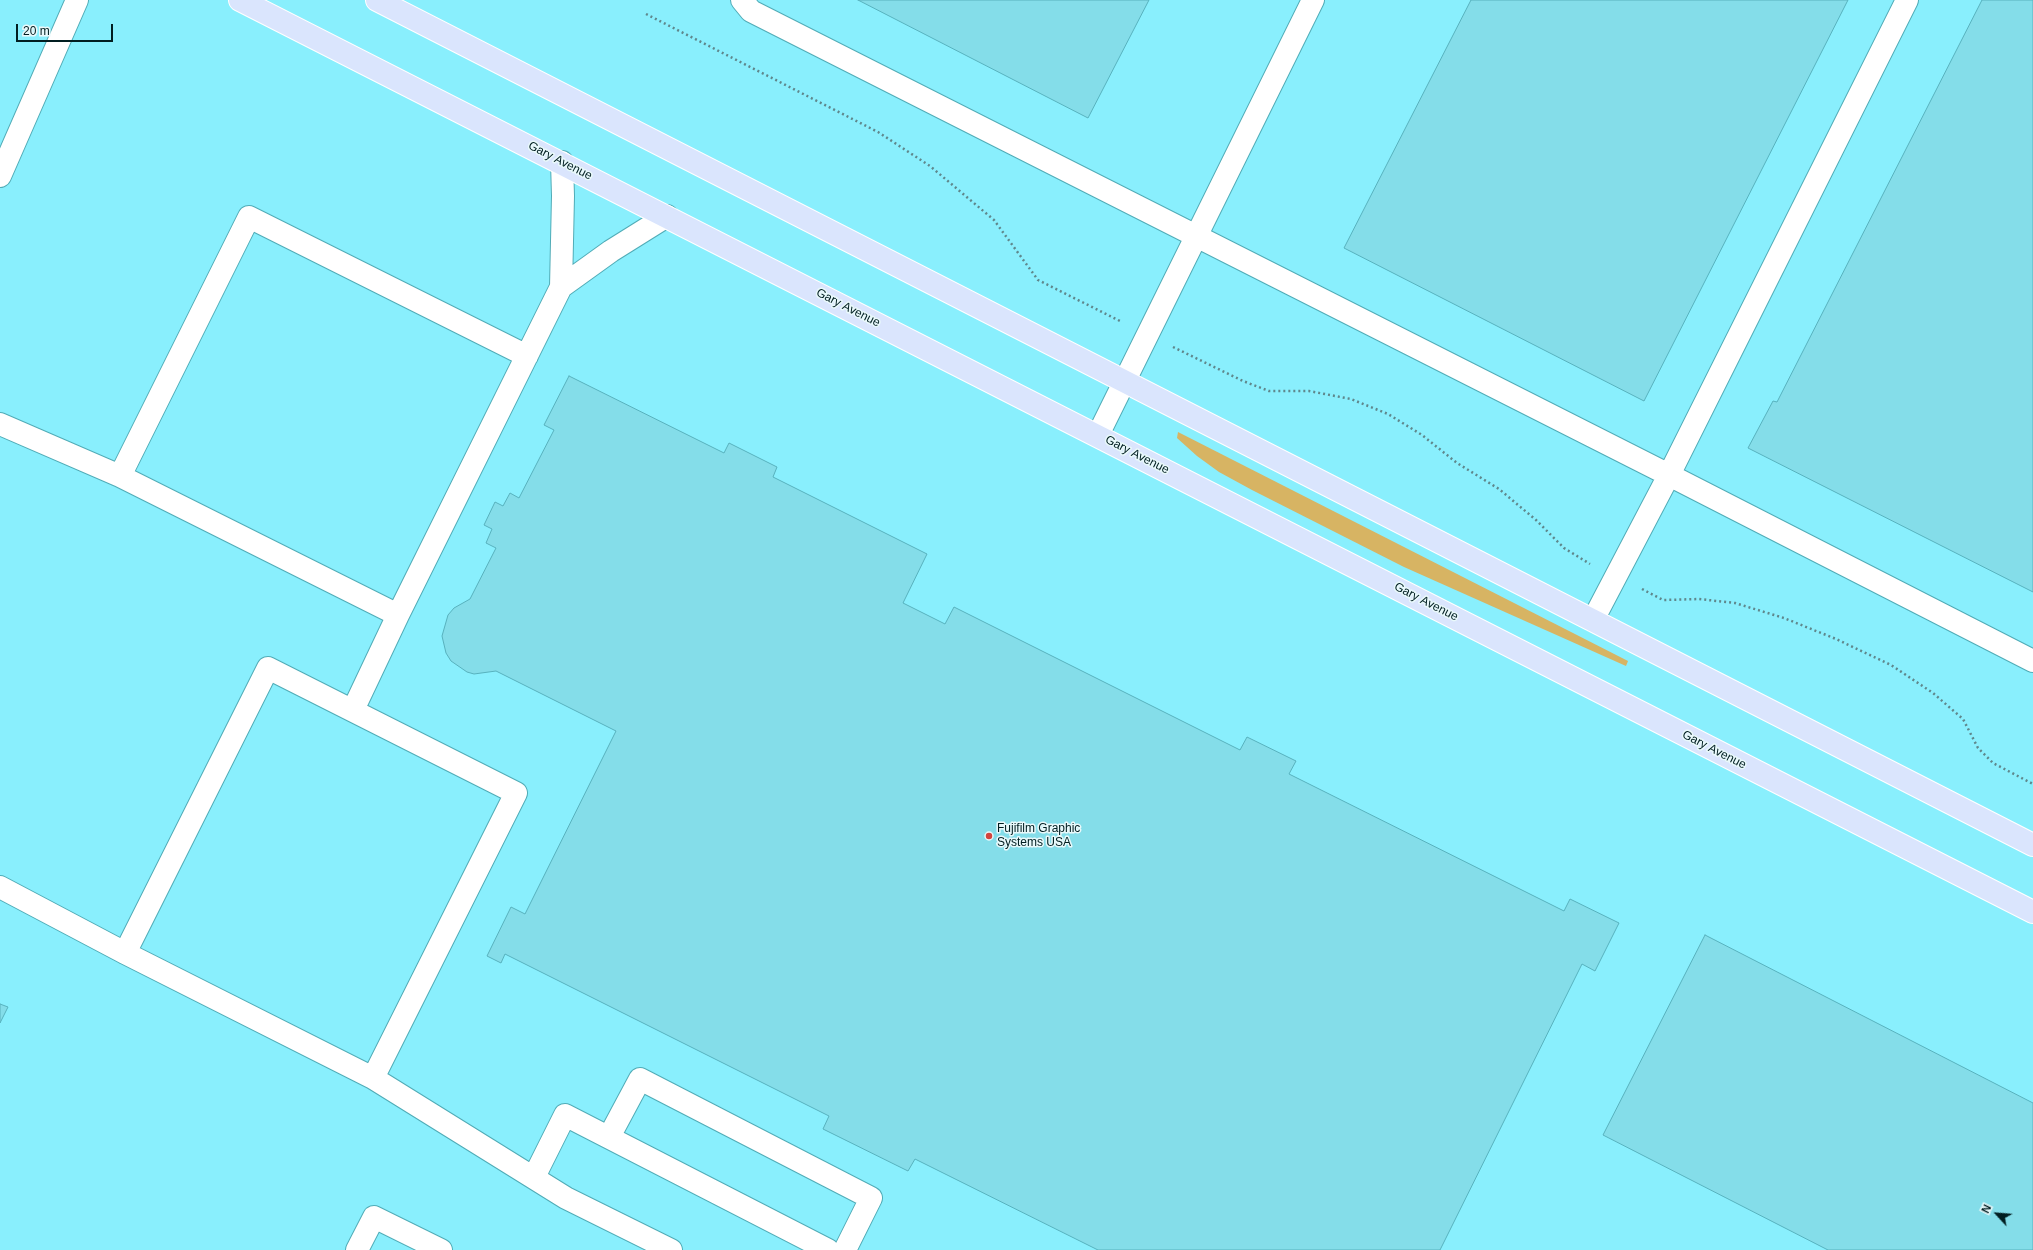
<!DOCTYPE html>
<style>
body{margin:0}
#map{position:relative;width:2033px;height:1250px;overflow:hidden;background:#c0f3fa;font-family:Helvetica,sans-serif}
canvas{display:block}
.north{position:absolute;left:1977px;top:1194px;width:40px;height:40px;-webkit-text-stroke:3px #e9f9fb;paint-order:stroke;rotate:296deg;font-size:11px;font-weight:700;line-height:16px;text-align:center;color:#011e21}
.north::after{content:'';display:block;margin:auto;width:14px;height:18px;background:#011e21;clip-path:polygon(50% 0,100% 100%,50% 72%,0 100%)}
.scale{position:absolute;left:16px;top:24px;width:97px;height:18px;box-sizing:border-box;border:2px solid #011e21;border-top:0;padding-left:5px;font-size:12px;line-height:14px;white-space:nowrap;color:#011e21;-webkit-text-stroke:3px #e9f9fb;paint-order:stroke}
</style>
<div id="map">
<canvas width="2033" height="1250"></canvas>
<div class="north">N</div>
<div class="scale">20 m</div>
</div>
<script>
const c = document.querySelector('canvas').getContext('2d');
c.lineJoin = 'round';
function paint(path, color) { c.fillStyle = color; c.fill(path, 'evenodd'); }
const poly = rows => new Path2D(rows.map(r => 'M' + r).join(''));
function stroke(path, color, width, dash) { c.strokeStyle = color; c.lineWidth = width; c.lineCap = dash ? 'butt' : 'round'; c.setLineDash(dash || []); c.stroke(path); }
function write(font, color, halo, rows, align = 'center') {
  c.font = font + ' Helvetica,sans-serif'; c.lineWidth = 3; c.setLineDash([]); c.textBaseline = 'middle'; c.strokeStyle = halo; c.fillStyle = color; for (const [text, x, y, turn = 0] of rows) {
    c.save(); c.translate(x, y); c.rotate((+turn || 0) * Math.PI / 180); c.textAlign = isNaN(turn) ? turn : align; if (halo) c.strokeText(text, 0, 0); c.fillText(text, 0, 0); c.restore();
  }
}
const built = poly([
 [0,0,2033,0,2033,1250,0,1250]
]);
const green = poly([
 [1178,432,1628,661,1626,666,1404,567,1252,490,1219,472,1197,456,1177,438]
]);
const building = poly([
 [858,0,1149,0,1088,118,858,0],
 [1471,0,1848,0,1644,401,1344,248,1471,0],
 [1982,0,2033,0,2033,592,1748,448,1773,401,1777,402,1982,0],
 [569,376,724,453,729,443,777,467,773,477,927,554,903,603,945,624,954,607,1240,750,1247,737,1296,761,1289,774,1564,911,1570,899,1619,923,1595,971,1582,964,1440,1250,1098,1250,915,1159,908,1171,823,1129,829,1116,505,954,501,963,487,956,511,907,525,914,616,731,496,671,474,674,467,672,451,661,446,653,442,636,448,615,454,608,470,599,496,548,486,543,492,529,484,525,495,502,503,506,510,493,519,498,554,430,544,425,569,376],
 [1705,935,2033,1103,2033,1250,1828,1250,1603,1135,1705,935],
 [0,1004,8,1007,0,1023,0,1004]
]);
const path = poly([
 [646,14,878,132,930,166,994,220,1038,280,1122,322],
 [1173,347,1243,381,1269,391,1309,391,1351,399,1388,414,1422,435,1457,463,1499,489,1536,520,1564,548,1590,564],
 [1642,589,1663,600,1699,599,1735,603,1784,618,1836,639,1891,665,1933,693,1963,719,1978,748,1993,763,2033,784]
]);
const minor = poly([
 [742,0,751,11,1669,475,2033,661],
 [0,176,77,0],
 [561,287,611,251,667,216],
 [0,424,120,476],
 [1098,435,1313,0],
 [398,615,120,476,249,217,527,356],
 [1593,620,1669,475,1907,0],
 [353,710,398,615,561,287,563,196,562,162],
 [0,887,125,953,373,1078,566,1198,671,1250],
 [125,953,268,668,516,793,373,1078],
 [609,1137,640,1079,871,1198,845,1250],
 [534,1177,565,1115,828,1250],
 [357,1250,374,1217,441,1250]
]);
const major = poly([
 [240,0,2033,912],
 [377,0,2033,845]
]);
const markers = [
 [989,836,4,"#d2443d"]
];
const streetNames = [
 ["Gary Avenue",560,161,27],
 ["Gary Avenue",848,308,27],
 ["Gary Avenue",1137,455,27],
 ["Gary Avenue",1426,602,27],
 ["Gary Avenue",1714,750,27]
];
const poiNames = [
 ["Fujifilm Graphic",997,829],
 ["Systems USA",997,843]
];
paint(built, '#89effd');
paint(green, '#d7b463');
paint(building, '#84dde9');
stroke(building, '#58b2be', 1);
stroke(minor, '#51acb7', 24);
stroke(major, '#fff', 24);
stroke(path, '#5f878c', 2.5, [2, 3]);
stroke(minor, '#fff', 22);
stroke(major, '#dae5fd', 22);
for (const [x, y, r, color] of markers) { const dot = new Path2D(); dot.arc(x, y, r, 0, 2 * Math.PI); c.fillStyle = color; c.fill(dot); stroke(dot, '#e9f9fb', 1.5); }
write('12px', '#011e21', '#e9f9fb', streetNames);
write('12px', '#011e21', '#e9f9fb', poiNames, 'left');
</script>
